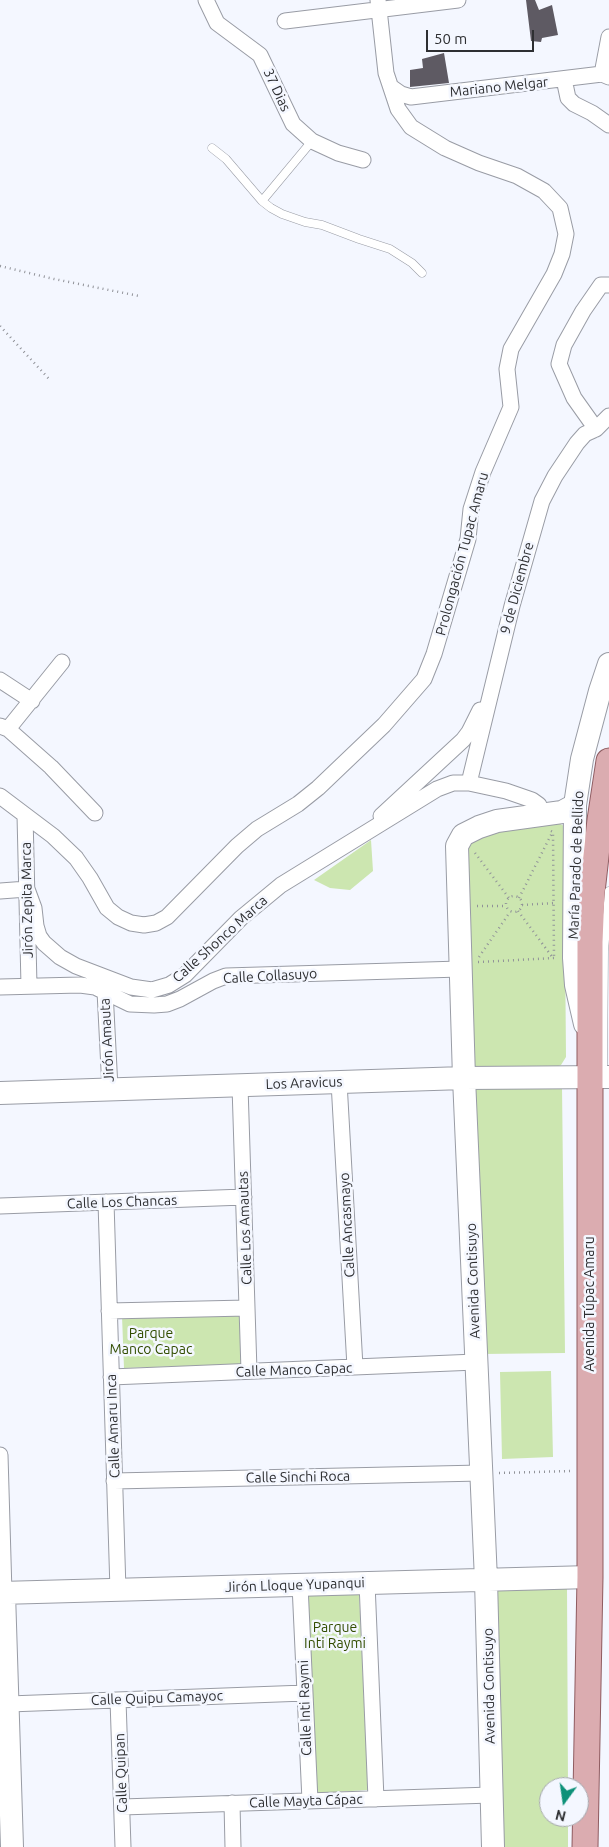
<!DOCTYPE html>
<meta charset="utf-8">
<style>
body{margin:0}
#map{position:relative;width:609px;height:1847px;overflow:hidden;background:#f4f7ff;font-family:Ubuntu,sans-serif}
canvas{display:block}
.north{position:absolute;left:539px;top:1777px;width:50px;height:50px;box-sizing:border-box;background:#f4f7ff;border:1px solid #a5a7ad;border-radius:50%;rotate:194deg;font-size:14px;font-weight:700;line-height:20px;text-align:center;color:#2e2f32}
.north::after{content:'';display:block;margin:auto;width:18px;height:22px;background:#0e9179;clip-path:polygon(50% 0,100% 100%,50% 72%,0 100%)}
.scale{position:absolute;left:426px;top:30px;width:108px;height:22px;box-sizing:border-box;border:2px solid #2e2f32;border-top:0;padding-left:6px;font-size:15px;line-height:18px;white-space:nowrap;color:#2e2f32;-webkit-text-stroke:4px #f4f7ff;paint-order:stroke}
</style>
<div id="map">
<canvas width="609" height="1847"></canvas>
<div class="north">N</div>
<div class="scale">50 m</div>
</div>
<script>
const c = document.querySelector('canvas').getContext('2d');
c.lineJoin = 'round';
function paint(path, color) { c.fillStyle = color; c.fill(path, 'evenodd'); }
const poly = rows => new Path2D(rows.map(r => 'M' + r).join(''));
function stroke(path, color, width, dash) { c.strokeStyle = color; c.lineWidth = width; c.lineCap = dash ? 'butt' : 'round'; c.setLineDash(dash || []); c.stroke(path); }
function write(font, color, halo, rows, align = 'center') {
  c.font = font + ' Ubuntu,sans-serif'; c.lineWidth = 5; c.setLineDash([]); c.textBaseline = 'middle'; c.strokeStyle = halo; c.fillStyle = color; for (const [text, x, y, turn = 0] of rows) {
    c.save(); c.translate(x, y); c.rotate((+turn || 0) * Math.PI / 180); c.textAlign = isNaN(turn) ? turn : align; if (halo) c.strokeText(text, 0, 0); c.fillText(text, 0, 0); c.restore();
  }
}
const green = poly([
 [555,821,564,826,566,1057,561,1065,553,1069,469,1072,467,838],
 [371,840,373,871,350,890,330,888,314,880],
 [472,1086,562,1086,565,1353,483,1354],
 [243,1313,244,1364,124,1368,122,1316],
 [551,1371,553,1457,502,1459,500,1372],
 [567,1586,568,1787,549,1787,549,1817,568,1817,568,1847,501,1847,491,1587],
 [359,1591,368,1790,317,1793,308,1593]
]);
const building = poly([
 [526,0,535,0,539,10,552,5,558,35,542,38,541,42,531,41],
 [444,53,449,83,410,87,410,70,423,68,422,59]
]);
const path = poly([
 [0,266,54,279,139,296],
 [0,326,50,380],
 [551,831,553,832,554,959],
 [475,853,509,898],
 '506 904a8 8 0 1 1 16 0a8 8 0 1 1-16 0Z',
 [519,898,552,833],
 [522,905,554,903],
 [477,906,506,906],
 [518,911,553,958],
 [479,957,510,912],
 [478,962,555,958],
 [499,1473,571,1471]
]);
const lane = poly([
 [212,148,226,159,262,201,271,208,282,214,305,222,322,225,359,239,390,249,412,263,422,273],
 [262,201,312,141],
 [603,1076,604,951,609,891]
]);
const street = poly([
 [206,0,217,23,260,55,293,124,312,141,338,153,363,160],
 [285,21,458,0],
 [602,74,609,37],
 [564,79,568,98,574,104,592,113,609,125],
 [391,87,401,94,411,97,602,74,609,77],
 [596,429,574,398,559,364,564,345,583,311,601,285,609,285],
 [0,680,32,701],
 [0,726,8,729,51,767,95,813],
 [8,729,62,662],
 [469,783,512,606,542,501,555,476,577,443,585,434,596,429,609,416],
 [0,796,53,836,76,858,90,878,107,908,118,917,131,923,144,925,156,923,167,917,237,846,257,829,298,804,318,788,384,725,424,679,434,654,468,539,471,509,483,472,511,407,507,369,511,349,554,274,562,254,566,234,560,208,544,191,517,176,479,163,445,148,411,127,398,109,386,73,378,0],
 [25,815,29,986],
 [381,816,463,740,469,732,480,710],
 [0,891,27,889,34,908,36,926,39,936,44,943,60,957,76,966,131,987,152,990,169,985,185,975,241,918,281,885,437,789,453,783,469,783,506,791,532,800,539,805,541,814],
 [0,987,80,985,95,987,130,1004,154,1005,167,1004,180,999,213,981,226,976,460,969],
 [105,991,110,1089],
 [339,1082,355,1367],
 [240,1086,249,1371],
 [106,1202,118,1590],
 [0,1206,244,1197],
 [109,1311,247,1308],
 [111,1377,476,1362],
 [0,1455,4,1593],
 [114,1481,481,1473],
 [367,1583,376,1799],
 [300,1585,310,1801],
 [118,1700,123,1847],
 [9,1704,305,1693],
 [232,1803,233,1847],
 [122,1807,491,1795]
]);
const secondary = poly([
 [585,1024,576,985,574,958,575,805,582,759,600,691,609,664],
 [0,1093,464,1078,609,1077],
 [0,1593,590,1577],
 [4,1593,12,1847],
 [493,1847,486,1580,464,1078,457,846,463,835,479,827,497,821,562,812,575,805]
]);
const primary = poly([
 [585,1847,590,1577,590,942,592,892,600,820,609,761]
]);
const streetNames = [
 ["Mariano Melgar",499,87,-6],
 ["37 Dias",277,90,65],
 ["Prolongación Tupac Amaru",462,554,-75],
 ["9 de Diciembre",517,588,-75],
 ["María Parado de Bellido",576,865,-88],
 ["Jirón Zepita Marca",27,900,-91],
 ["Calle Shonco Marca",220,939,-42],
 ["Calle Collasuyo",270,976,-3],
 ["Jirón Amauta",107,1040,-93],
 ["Los Aravicus",304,1083,-2],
 ["Calle Los Chancas",122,1202,-2],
 ["Calle Ancasmayo",347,1225,-93],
 ["Calle Los Amautas",245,1228,-92],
 ["Avenida Contisuyo",473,1281,-92],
 ["Avenida Túpac Amaru",589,1304,-90],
 ["Calle Manco Capac",294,1370,-2],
 ["Calle Amaru Inca",113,1426,-92],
 ["Calle Sinchi Roca",298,1477,-1],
 ["Jirón Lloque Yupanqui",295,1585,-2],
 ["Avenida Contisuyo",489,1686,-91],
 ["Calle Quipu Camayoc",157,1698,-2],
 ["Calle Inti Raymi",305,1708,-92],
 ["Calle Quipan",121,1773,-92],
 ["Calle Mayta Cápac",306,1801,-2]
];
const parkNames = [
 ["Parque",151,1333],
 ["Manco Capac",151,1349],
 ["Parque",335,1627],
 ["Inti Raymi",335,1643]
];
paint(green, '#cce6b0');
paint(building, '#5e5a63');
stroke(lane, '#999ca5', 9);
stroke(street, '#999ca5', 17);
stroke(secondary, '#999ca5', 24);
stroke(primary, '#8f5c61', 27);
stroke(path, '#909298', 2.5, [1, 4]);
stroke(lane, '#fff', 8);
stroke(street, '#fff', 15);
stroke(secondary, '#fff', 22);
stroke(primary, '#dbacb0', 25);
write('14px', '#2e2f32', '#f4f7ff', streetNames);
write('14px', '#324d00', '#f4f7ff', parkNames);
</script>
